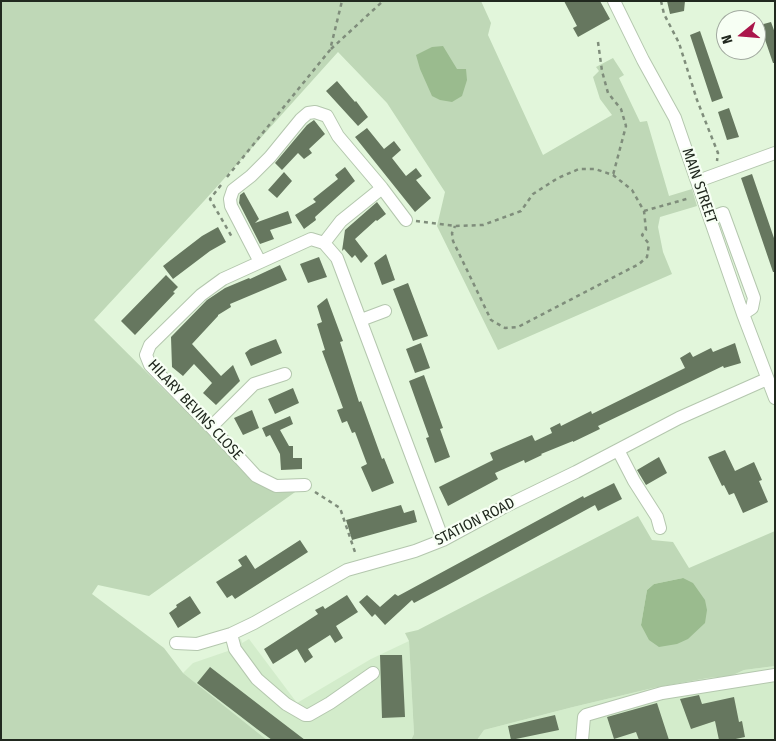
<!DOCTYPE html>
<style>
body{margin:0}
#map{position:relative;width:776px;height:741px;overflow:hidden;background:#e2f6db;font-family:"Fira Sans Condensed",sans-serif}
canvas{display:block}
.frame{position:absolute;inset:0;border:2px solid #21291f;pointer-events:none}
.north{position:absolute;left:716px;top:10px;width:50px;height:50px;box-sizing:border-box;background:#f7fff4;border:1px solid #a1a99f;border-radius:50%;rotate:253deg;font-size:14px;font-weight:700;line-height:20px;text-align:center;color:#21291f}
.north::after{content:'';display:block;margin:auto;width:18px;height:22px;background:#aa174b;clip-path:polygon(50% 0,100% 100%,50% 72%,0 100%)}
</style>
<div id="map">
<canvas width="776" height="741"></canvas>
<div class="frame"></div>
<div class="north">N</div>
</div>
<script>
const c = document.querySelector('canvas').getContext('2d');
c.lineJoin = 'round';
function paint(path, color) { c.fillStyle = color; c.fill(path, 'evenodd'); }
const poly = rows => new Path2D(rows.map(r => 'M' + r).join(''));
function stroke(path, color, width, dash) { c.strokeStyle = color; c.lineWidth = width; c.lineCap = dash ? 'butt' : 'round'; c.setLineDash(dash || []); c.stroke(path); }
function write(font, color, halo, rows, align = 'center') {
  c.font = font + ' "Fira Sans Condensed",sans-serif'; c.lineWidth = 4.5; c.setLineDash([]); c.textBaseline = 'middle'; c.strokeStyle = halo; c.fillStyle = color; for (const [text, x, y, turn = 0] of rows) {
    c.save(); c.translate(x, y); c.rotate((+turn || 0) * Math.PI / 180); c.textAlign = isNaN(turn) ? turn : align; if (halo) c.strokeText(text, 0, 0); c.fillText(text, 0, 0); c.restore();
  }
}
const built = poly([
 [241,639,242,643,249,639,297,703,371,659,409,641,414,734,411,740,267,740,183,673,193,663,228,651,227,644],
 [775,666,775,740,477,740,484,730,573,707,653,688,708,678,731,676,744,670]
]);
const green = poly([
 [1,1,481,1,491,23,488,35,543,155,612,115,600,99,593,77,599,71,596,67,613,58,624,75,619,78,640,122,647,121,669,196,692,189,697,206,660,217,658,227,663,252,672,274,498,350,437,226,445,192,387,103,338,52,204,201,94,320,253,478,280,492,305,485,149,596,98,585,92,594,164,648,183,673,267,740,1,740],
 [638,516,652,540,673,542,689,568,775,531,775,666,744,670,731,676,708,678,653,688,573,707,484,730,477,740,411,740,414,734,409,641,405,633,418,630],
 [683,578,641,625,647,590,654,584]
]);
const water = poly([
 [443,46,457,69,466,69,467,80,462,96,452,102,440,100,432,96,420,69,416,55,432,47],
 [683,578,693,583,705,600,707,610,705,623,688,639,677,644,659,647,649,640,641,625,647,590,654,584]
]);
const building = poly([
 [564,1,600,1,610,19,578,37,573,28,577,26],
 [667,1,685,1,684,11,670,14],
 [771,22,775,33,775,63,773,63,760,25],
 [700,31,723,98,712,102,690,35],
 [337,81,355,102,356,101,368,117,358,126,326,91],
 [729,108,739,137,727,140,718,112],
 [314,120,325,134,309,149,312,153,304,159,298,153,282,170,275,163,307,125],
 [367,128,384,149,394,141,401,150,392,158,406,176,416,168,422,176,416,180,431,198,415,212,355,137],
 [345,167,355,181,315,217,316,220,304,229,295,215,316,202,313,199,338,179,335,175],
 [284,172,292,181,277,198,268,190],
 [752,174,775,241,775,272,773,272,741,178],
 [244,192,259,219,255,223,288,211,292,223,270,230,274,239,260,244,239,203,240,195],
 [377,202,386,214,377,221,376,220,355,239,368,256,361,263,355,255,352,258,344,249,342,251,345,230],
 [218,227,226,242,210,251,173,279,163,266,202,236],
 [386,254,395,280,382,285,374,263],
 [319,257,327,277,308,283,300,264],
 [280,265,287,280,230,304,231,307,218,315,218,316,192,344,221,376,233,365,240,381,216,405,203,393,212,383,194,364,183,376,172,367,171,337,207,300,225,288,249,278,250,279],
 [166,275,178,287,173,292,175,293,135,335,121,321],
 [408,283,428,336,413,341,393,289],
 [327,298,343,341,340,342,359,402,361,401,382,459,384,458,394,483,372,492,361,467,367,464,355,432,352,433,347,421,342,423,337,410,343,408,322,351,325,350,317,324,322,322,317,306],
 [276,339,282,353,251,366,245,353,250,349],
 [421,343,430,368,415,373,406,349],
 [735,343,741,363,724,368,723,366,598,426,600,429,573,442,573,441,541,454,542,455,525,463,524,460,495,473,498,479,448,506,439,487,493,460,490,453,532,435,535,441,552,433,550,428,560,423,561,426,591,411,592,414,685,368,680,358,690,352,693,357,711,348,713,352],
 [424,375,443,428,440,429,450,457,435,463,426,438,429,437,409,381],
 [293,388,299,403,275,414,268,399],
 [252,410,259,428,243,435,234,418],
 [290,416,293,424,280,430,289,446,293,446,293,458,302,458,302,469,281,470,280,454,270,435,266,437,262,428],
 [725,450,735,471,754,462,762,480,759,481,768,502,743,513,734,493,729,495,724,485,722,486,708,457],
 [659,457,667,473,646,485,637,470],
 [614,483,622,499,598,511,595,505,446,586,414,603,412,600,385,625,375,614,372,617,359,602,367,595,380,607,395,594,398,596,583,496,584,498],
 [401,505,404,513,414,510,417,522,352,540,346,520],
 [300,540,308,552,235,599,232,595,227,598,216,582,242,566,238,560,246,555,255,569],
 [347,595,358,612,336,626,343,638,335,643,330,635,308,649,313,657,305,663,297,649,273,664,264,649,318,614,315,610,323,606,325,609],
 [190,596,201,613,178,628,169,613,177,607,176,605],
 [380,655,402,655,405,717,382,718],
 [210,667,271,714,305,740,272,740,257,729,197,683],
 [699,695,702,704,734,697,739,722,742,721,745,737,731,740,719,740,715,721,691,729,680,699],
 [657,703,669,740,639,740,636,732,614,739,607,717],
 [555,715,559,730,511,740,508,726]
]);
const path = poly([
 [661,1,664,14,679,43,697,100,712,138,718,153,717,161],
 [598,42,602,71,608,93,621,109,626,126,613,175],
 [331,49,383,1],
 [227,177,330,50,342,1],
 [221,185,210,199,232,237],
 [644,211,690,198],
 [416,221,455,226,483,225,521,211,533,194,558,178,579,169,595,169,613,175,632,190,644,211,646,230,642,235,649,244,647,257,639,264,518,327,505,328,491,320,453,241,452,233,455,226],
 [315,492,340,508,356,555]
]);
const minor = poly([
 [614,1,643,60,675,118,743,314,775,398],
 [698,181,775,153],
 [710,218,723,213,754,298,752,308,743,314],
 [324,243,341,221,382,188],
 [260,262,231,206,230,199,233,190,251,176,270,157,301,119,308,113,315,112,327,116,338,136,382,188,406,220],
 [361,320,385,311],
 [211,427,254,384,285,374],
 [618,450,634,481,657,517,660,528],
 [305,485,276,486,256,476,211,427,150,365,146,355,150,345,201,295,223,279,311,239,324,243,337,258,443,540],
 [231,634,235,649,257,679,286,704,305,715,309,715,330,703,373,673],
 [176,643,197,644,231,634,254,623,347,570,415,551,443,540,504,507,576,472,679,418,767,379],
 [582,740,584,717,586,715,662,693,775,675]
]);
const streetNames = [
 ["MAIN STREET",699,186,71],
 ["HILARY BEVINS CLOSE",195,410,47],
 ["STATION ROAD",475,522,-27]
];
paint(built, '#d3eccb');
paint(green, '#bfd8b7');
paint(water, '#9abb8e');
paint(building, '#66775f');
stroke(minor, '#b4c7ae', 14);
stroke(path, '#7f8d7b', 2.5, [4, 4]);
stroke(minor, '#fff', 12);
write('15px', '#21291f', '#f7fff4', streetNames);
</script>
